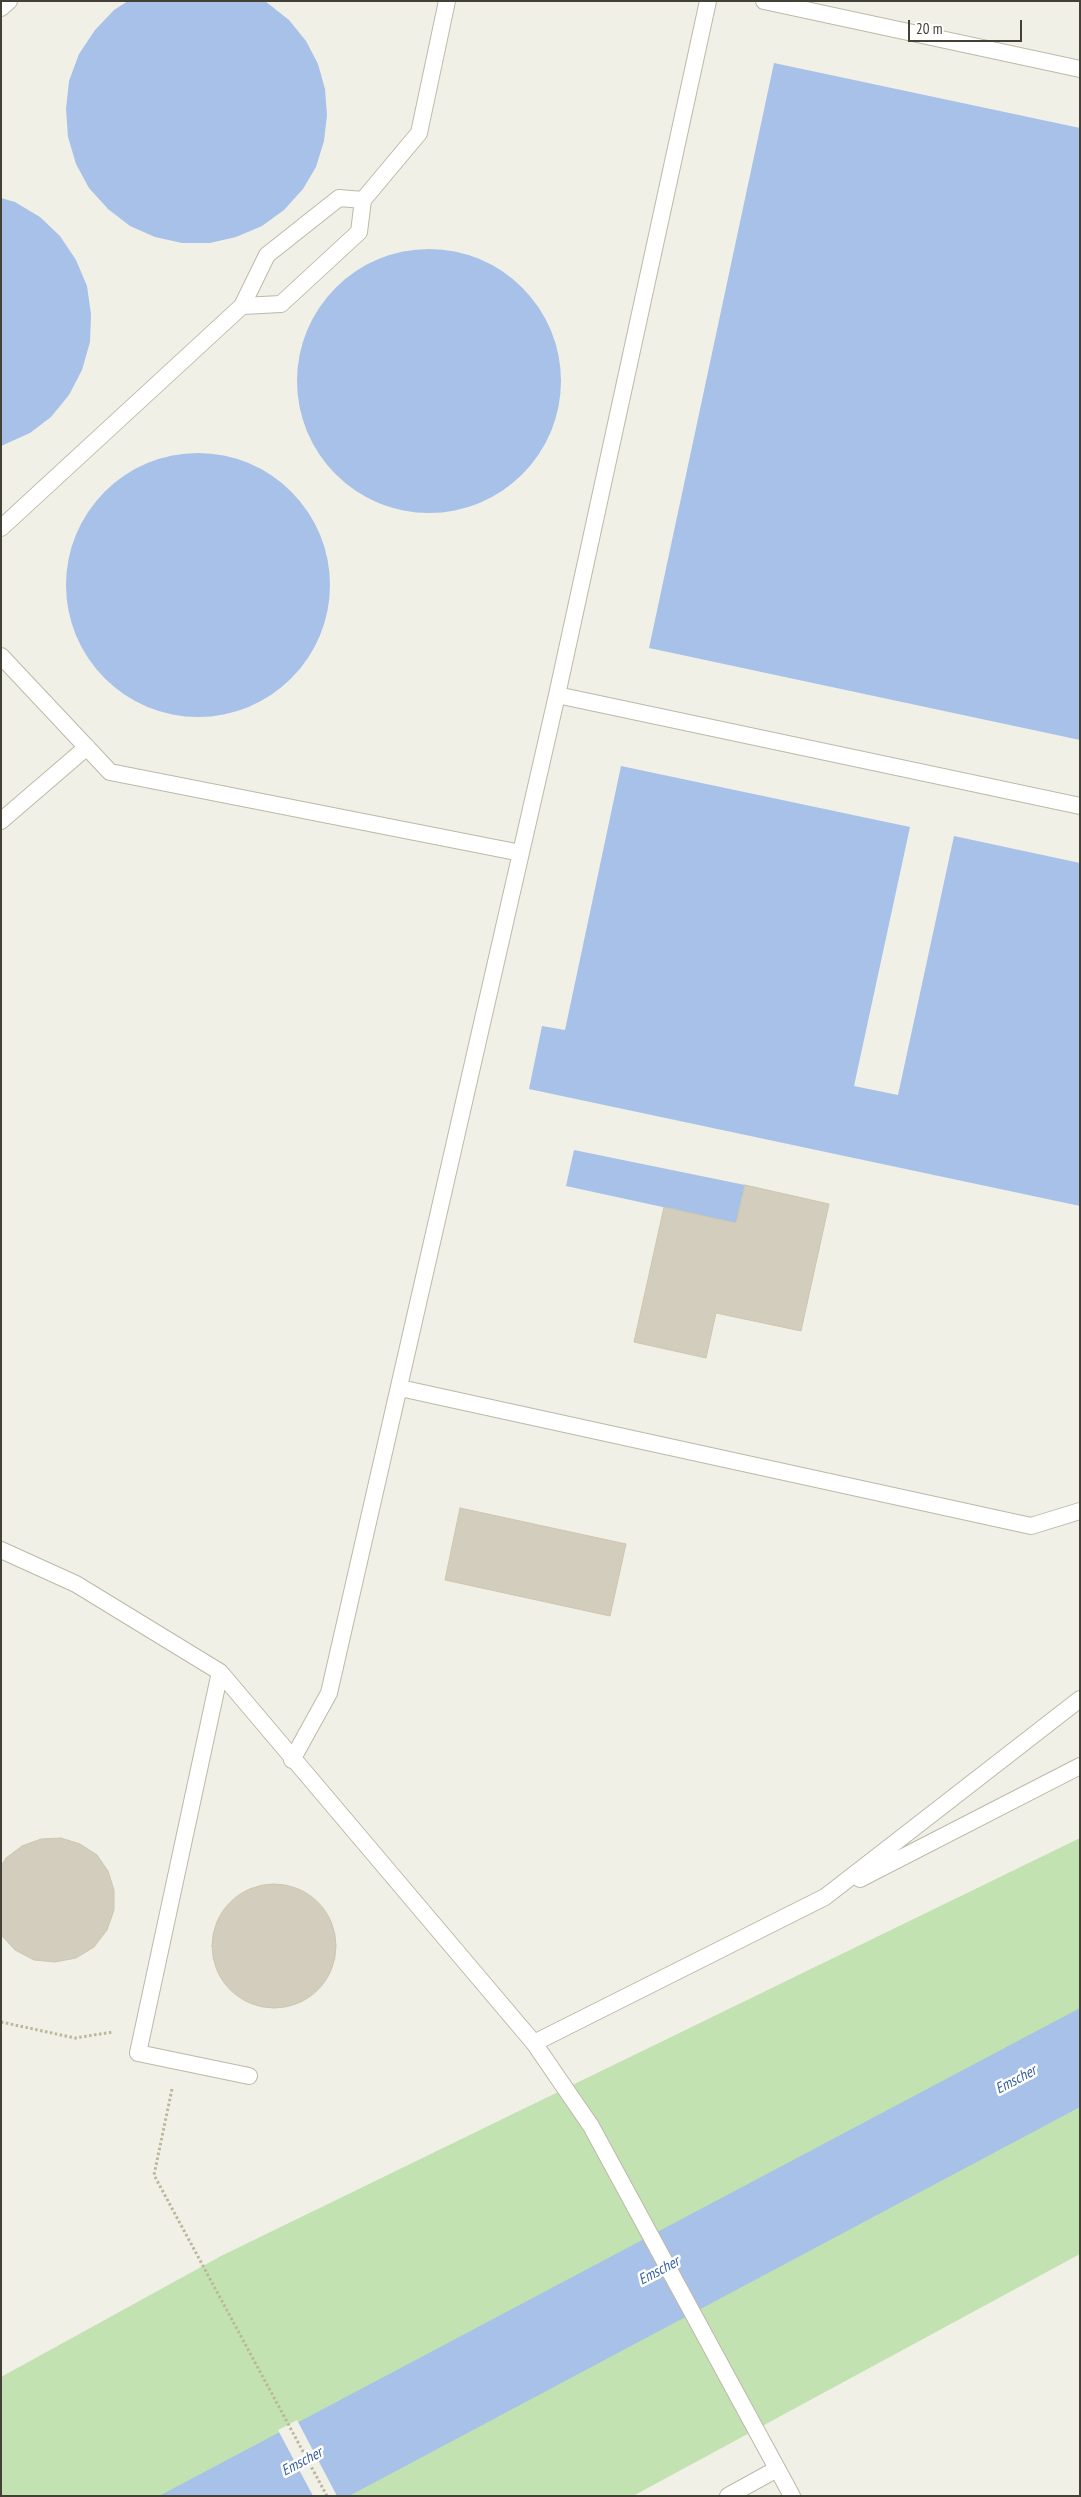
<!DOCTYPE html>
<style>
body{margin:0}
#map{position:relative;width:1081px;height:2497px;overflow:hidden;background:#f1f0e6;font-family:"PT Sans Narrow",sans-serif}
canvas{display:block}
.frame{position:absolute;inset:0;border:2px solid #434036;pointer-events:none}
.scale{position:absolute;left:908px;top:20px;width:114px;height:22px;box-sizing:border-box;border:2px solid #434036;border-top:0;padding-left:6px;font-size:15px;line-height:18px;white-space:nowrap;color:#434036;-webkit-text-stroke:4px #fff;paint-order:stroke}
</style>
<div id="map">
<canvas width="1081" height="2497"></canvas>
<div class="frame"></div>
<div class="scale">20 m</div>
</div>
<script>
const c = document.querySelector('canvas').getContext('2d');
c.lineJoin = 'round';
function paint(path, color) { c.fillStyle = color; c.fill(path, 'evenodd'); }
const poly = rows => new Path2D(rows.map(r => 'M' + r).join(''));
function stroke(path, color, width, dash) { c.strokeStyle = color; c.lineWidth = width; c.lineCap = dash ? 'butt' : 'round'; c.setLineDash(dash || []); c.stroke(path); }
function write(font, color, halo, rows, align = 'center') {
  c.font = font + ' "PT Sans Narrow",sans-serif'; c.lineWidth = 5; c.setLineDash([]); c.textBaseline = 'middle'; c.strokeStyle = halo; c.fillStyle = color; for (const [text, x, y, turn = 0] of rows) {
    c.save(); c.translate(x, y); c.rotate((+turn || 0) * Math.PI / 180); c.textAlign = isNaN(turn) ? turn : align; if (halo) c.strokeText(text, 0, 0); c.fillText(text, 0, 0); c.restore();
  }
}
const green = poly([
 [1080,1838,1080,2254,633,2496,1,2496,1,2377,221,2256]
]);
const water = poly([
 [128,1,265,1,289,20,306,41,318,64,325,89,327,115,324,141,316,167,303,189,284,210,262,226,236,237,210,243,182,243,155,237,130,226,108,209,89,188,76,164,68,137,66,109,69,81,79,54,95,30,114,10],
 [774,63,1080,128,1080,740,649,648],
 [1,198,15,202,40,217,60,236,76,260,87,286,91,314,90,342,82,370,69,395,51,417,30,433,1,446],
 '297 381a132 132 0 1 1 264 0a132 132 0 1 1-264 0Z',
 '66 585a132 132 0 1 1 264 0a132 132 0 1 1-264 0Z',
 [621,766,910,827,854,1086,898,1095,954,836,1080,863,1080,1206,529,1089,542,1026,565,1030],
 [574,1150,745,1185,736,1223,566,1186],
 [1080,2008,1080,2107,349,2496,159,2496]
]);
const pier = poly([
 [297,2420,337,2496,313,2496,278,2430]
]);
const building = poly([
 [745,1185,829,1204,801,1331,716,1313,706,1358,634,1342,664,1207,736,1223,745,1185],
 [460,1508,626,1544,610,1616,445,1580,460,1508],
 [61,1838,80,1844,97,1855,108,1871,114,1890,114,1910,107,1930,94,1947,76,1958,55,1962,34,1960,15,1950,1,1935,1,1866,6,1858,22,1846,41,1839,61,1838],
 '212 1946a62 62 0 1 1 124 0a62 62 0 1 1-124 0Z'
]);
const path = poly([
 [1,2022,75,2038,113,2032],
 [172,2089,154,2175,327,2496]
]);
const service = poly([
 [764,1,1080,69],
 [1,8,9,1],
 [242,306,267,255,339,198,363,200,419,133,447,1],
 [1,528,242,306,281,304,359,232,363,200],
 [1,656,110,772,521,853],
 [557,695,1080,806],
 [1,821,87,747],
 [400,1388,1031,1526,1080,1511],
 [1,1550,76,1584,220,1672,534,2043,591,2126,792,2496],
 [220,1672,138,2053,249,2076],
 [292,1760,329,1693,557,695,708,1],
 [860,1879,1080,1766],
 [534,2043,825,1897,1080,1699],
 [728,2496,777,2469]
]);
const waterNames = [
 ["Emscher",1016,2080,-28],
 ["Emscher",659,2271,-28],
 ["Emscher",302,2462,-28]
];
paint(green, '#c2e2b2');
paint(water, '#a7c1e9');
paint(pier, '#f1f0e6');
paint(building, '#d2cdbc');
stroke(building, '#ccc6b0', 1);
stroke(service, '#bcb9a9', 18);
stroke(path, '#bcb79c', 3, [2.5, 2.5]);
stroke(service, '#fff', 16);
write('italic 15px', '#3962a5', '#fff', waterNames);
</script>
